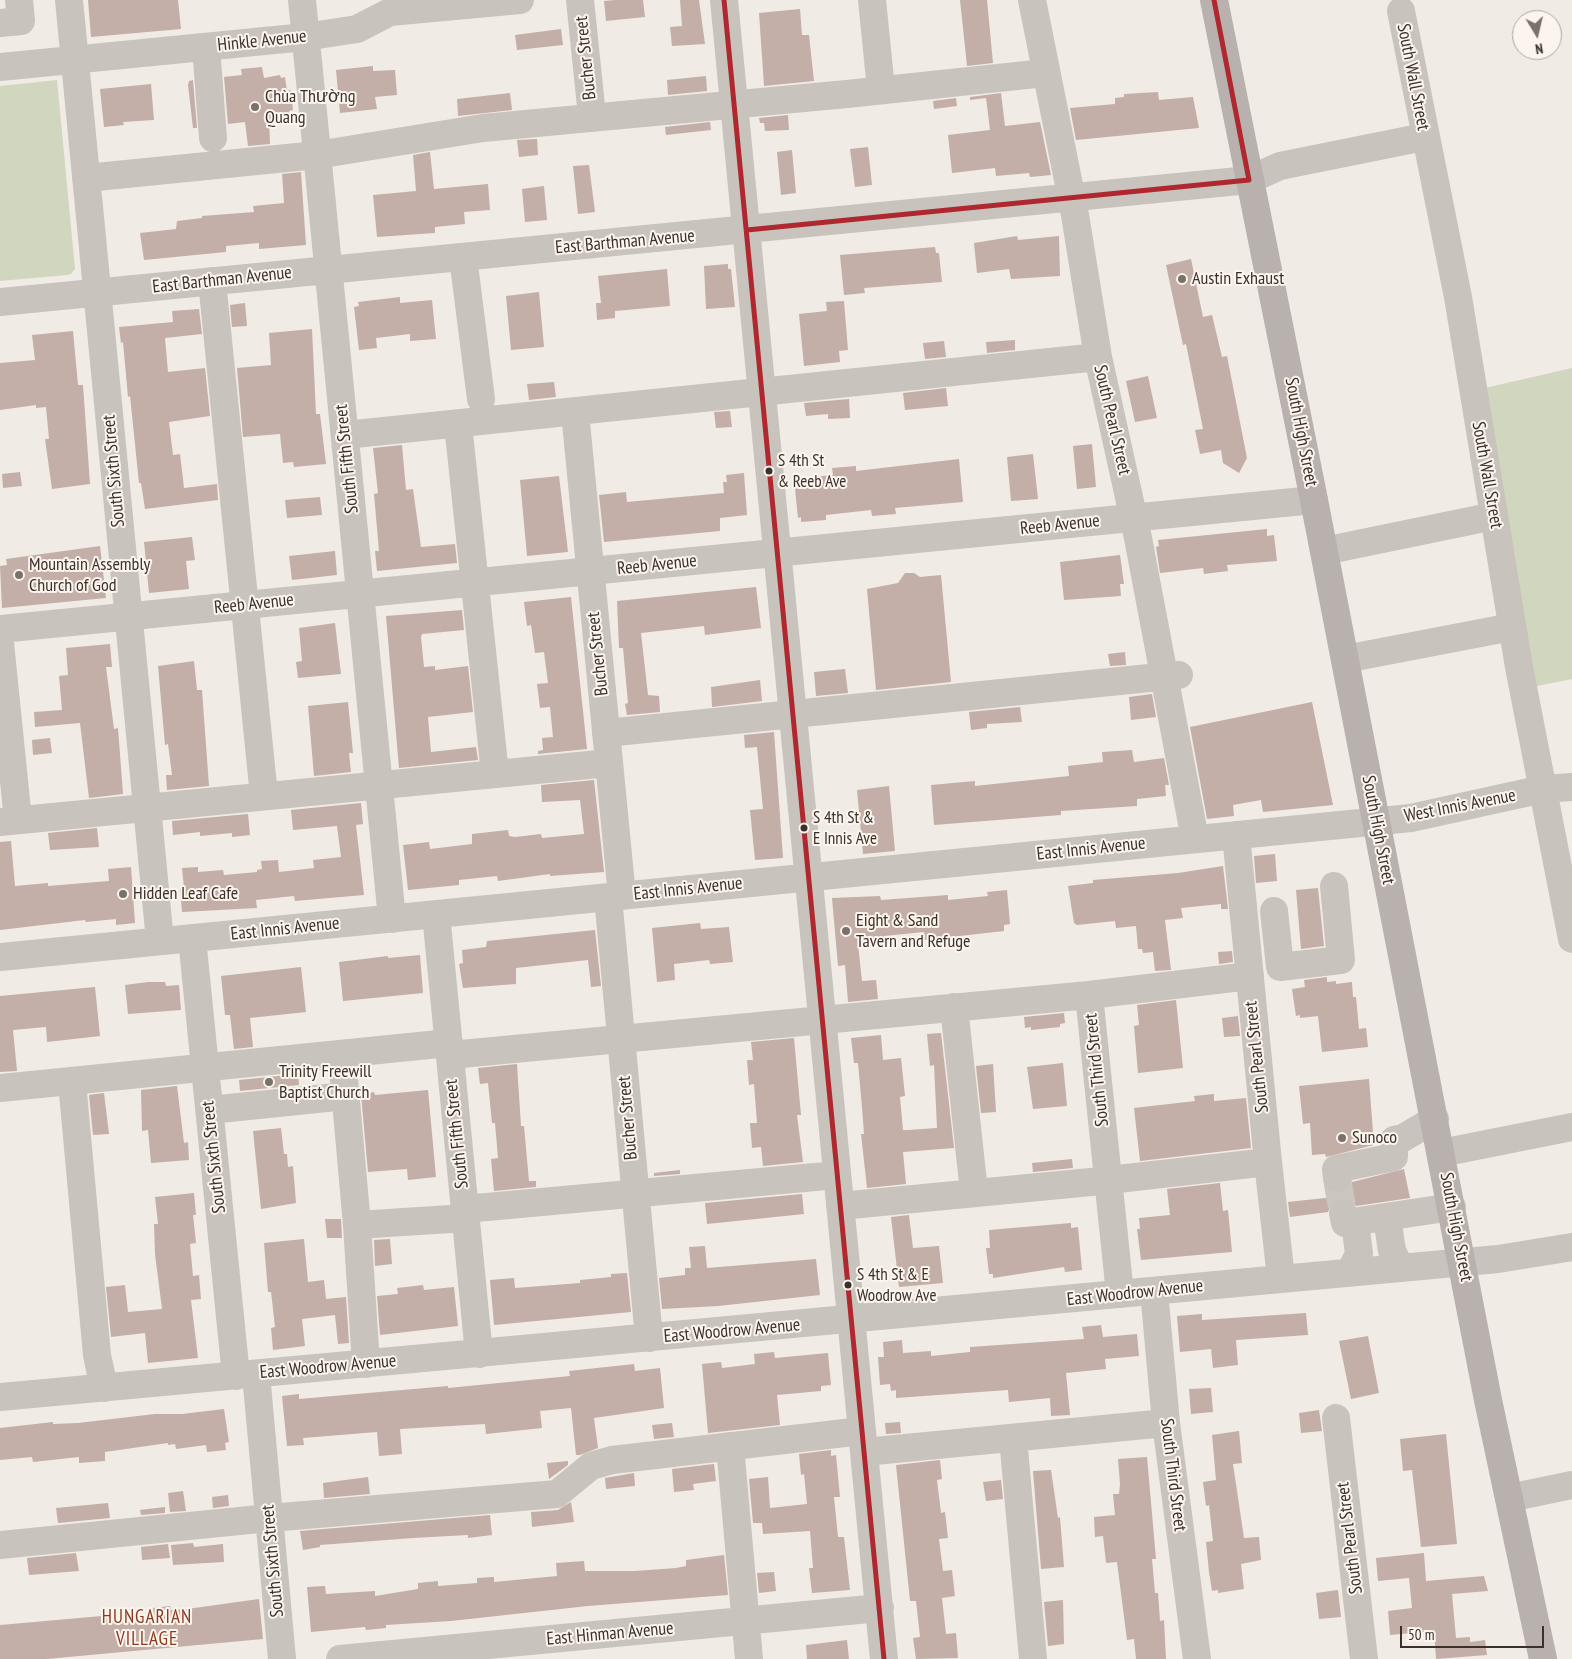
<!DOCTYPE html>
<meta charset="utf-8">
<style>
body{margin:0}
#map{position:relative;width:1572px;height:1659px;overflow:hidden;background:#f0ebe5;font-family:"PT Sans Narrow",sans-serif}
canvas{display:block}
.north{position:absolute;left:1512px;top:10px;width:50px;height:50px;box-sizing:border-box;background:#fbf5ee;border:1px solid #aea6a0;border-radius:50%;rotate:171deg;font-size:14px;font-weight:700;line-height:20px;text-align:center;color:#3b302b}
.north::after{content:'';display:block;margin:auto;width:18px;height:22px;background:#7a716c;clip-path:polygon(50% 0,100% 100%,50% 72%,0 100%)}
.scale{position:absolute;left:1400px;top:1626px;width:144px;height:22px;box-sizing:border-box;border:2px solid #3b302b;border-top:0;padding-left:6px;font-size:15px;line-height:18px;white-space:nowrap;color:#3b302b;-webkit-text-stroke:4px #fbf5ee;paint-order:stroke}
</style>
<div id="map">
<canvas width="1572" height="1659"></canvas>
<div class="north">N</div>
<div class="scale">50 m</div>
</div>
<script>
const c = document.querySelector('canvas').getContext('2d');
c.lineJoin = 'round';
function paint(path, color) { c.fillStyle = color; c.fill(path, 'evenodd'); }
const poly = rows => new Path2D(rows.map(r => 'M' + r).join(''));
function stroke(path, color, width, dash) { c.strokeStyle = color; c.lineWidth = width; c.lineCap = dash ? 'butt' : 'round'; c.setLineDash(dash || []); c.stroke(path); }
function write(font, color, halo, rows, align = 'center') {
  c.font = font + ' "PT Sans Narrow",sans-serif'; c.lineWidth = 4; c.setLineDash([]); c.textBaseline = 'middle'; c.strokeStyle = halo; c.fillStyle = color; for (const [text, x, y, turn = 0] of rows) {
    c.save(); c.translate(x, y); c.rotate((+turn || 0) * Math.PI / 180); c.textAlign = isNaN(turn) ? turn : align; if (halo) c.strokeText(text, 0, 0); c.fillText(text, 0, 0); c.restore();
  }
}
const green = poly([
 [57,80,75,269,71,274,67,275,0,281,0,86],
 [1572,368,1572,679,1532,687,1476,390]
]);
const building = poly([
 [88,0,178,0,181,29,91,37],
 [615,0,643,0,645,17,606,21,604,1],
 [680,0,699,0,705,44,672,46,670,27,682,26],
 [960,0,987,0,993,63,967,66],
 [800,9,802,35,809,35,814,81,764,86,759,13],
 [561,29,563,45,517,50,515,35],
 [373,66,373,71,395,70,397,95,375,97,377,109,340,113,336,70],
 [262,67,264,78,280,75,281,78,285,77,287,91,291,90,293,110,289,111,290,117,269,120,270,144,248,146,245,122,228,124,224,77,242,75,241,69],
 [706,76,707,91,668,95,667,80],
 [193,80,197,128,193,128,188,85,189,81],
 [151,84,154,120,123,122,124,125,104,127,100,89],
 [1158,92,1159,100,1193,97,1199,128,1076,140,1070,108,1115,104,1115,98,1124,97,1124,94],
 [510,93,512,110,458,116,457,99],
 [1001,93,1005,126,1040,122,1051,175,1030,177,1029,173,996,176,995,168,952,173,948,135,990,130,986,98,970,100,970,97],
 [956,98,957,106,934,109,933,101],
 [788,115,789,130,765,131,764,123,760,123,759,118],
 [710,122,711,130,666,135,665,127],
 [537,139,538,155,519,157,517,140],
 [868,147,872,185,855,187,850,149],
 [792,150,796,193,781,195,777,152],
 [430,152,434,189,488,184,490,210,464,212,465,224,435,227,435,233,377,237,373,195,416,191,413,155],
 [589,165,595,212,578,214,573,166],
 [301,172,306,245,259,249,259,243,226,246,226,252,144,260,140,233,176,229,177,221,202,218,202,216,254,212,253,206,284,203,282,174],
 [544,186,547,220,525,222,522,189],
 [1017,236,1018,240,1059,236,1060,276,1011,279,1009,269,977,273,974,243],
 [935,247,936,253,939,253,942,282,864,288,865,293,844,295,840,255],
 [1191,259,1203,317,1212,315,1222,357,1227,356,1247,458,1239,473,1223,463,1221,450,1200,454,1195,430,1203,429,1186,344,1183,345,1166,265],
 [728,264,728,269,731,269,735,307,706,309,704,266],
 [667,269,670,306,615,311,615,318,597,320,596,303,601,303,598,276],
 [539,292,544,347,511,350,506,296],
 [400,297,400,303,432,300,436,339,410,341,410,334,376,338,377,348,359,350,354,307,359,306,358,302],
 [844,301,848,350,839,351,840,362,804,366,799,314,827,311,826,302],
 [245,303,247,326,232,327,230,305],
 [199,309,202,334,165,338,168,372,205,368,210,416,169,422,173,455,180,454,184,488,217,484,218,500,145,509,141,483,139,483,130,396,128,397,123,342,121,343,119,327,173,322,172,311],
 [312,329,316,414,320,414,326,464,294,467,293,462,283,463,280,434,243,437,237,368,271,365,269,333],
 [73,331,78,385,83,385,90,484,52,489,45,439,49,439,46,407,36,408,36,405,0,410,0,363,35,360,32,335],
 [1015,340,1015,350,987,353,986,342],
 [944,341,946,357,925,359,923,343],
 [1148,376,1157,418,1135,422,1126,381],
 [554,382,556,397,529,400,527,384],
 [946,388,948,406,905,410,903,393],
 [849,399,850,418,828,419,828,414,806,416,804,403],
 [730,411,732,427,716,428,714,412],
 [1092,444,1096,487,1077,489,1073,446],
 [402,445,406,490,413,489,421,547,455,544,457,563,377,571,375,551,379,551,374,494,378,493,373,448],
 [1033,454,1038,499,1011,501,1007,457],
 [959,459,963,502,895,508,896,514,872,516,871,510,826,515,826,520,801,522,801,517,798,518,794,479,833,475,832,468,856,466,856,471],
 [20,472,22,486,3,488,2,474],
 [744,473,747,515,720,518,720,531,604,542,599,495,626,492,627,502,724,493,723,482,727,482,726,475],
 [559,476,568,552,527,556,520,480],
 [320,497,322,515,287,518,285,500],
 [1267,529,1267,536,1274,535,1277,561,1227,565,1228,571,1204,574,1203,568,1160,573,1156,547,1159,546,1158,540],
 [192,537,195,560,186,561,189,589,149,593,144,542],
 [100,546,106,598,2,608,0,566,7,565,6,559],
 [335,551,337,575,292,580,289,556],
 [1120,555,1124,584,1120,584,1121,596,1064,600,1060,562],
 [905,573,914,573,920,577,941,575,951,682,876,690,867,589,898,583],
 [756,587,761,628,705,635,704,626,641,633,648,695,659,696,660,712,627,715,625,704,628,703,623,648,619,648,617,601],
 [571,597,587,749,538,754,538,751,543,750,542,738,553,737,550,707,540,708,537,684,548,683,544,652,535,653,531,625,527,626,524,602],
 [462,610,464,630,422,634,421,637,424,667,435,666,435,670,468,666,473,712,428,717,431,752,476,747,478,760,399,768,386,616],
 [335,623,341,674,298,678,296,662,302,661,299,628],
 [110,644,112,667,106,667,114,729,118,728,123,794,89,798,80,723,35,727,34,712,62,710,59,676,68,675,66,648],
 [1125,652,1126,665,1110,666,1108,654],
 [194,661,197,690,202,690,209,786,167,790,166,775,172,775,168,744,165,745,158,666],
 [845,669,848,693,816,696,814,672],
 [760,680,762,701,712,707,711,687],
 [1152,694,1156,717,1131,720,1129,697],
 [348,702,353,753,349,753,351,772,314,776,308,706],
 [1312,702,1333,805,1263,812,1261,800,1233,805,1234,816,1207,819,1190,727],
 [1020,707,1022,722,987,724,987,728,971,730,969,712],
 [774,732,783,858,755,860,750,810,763,809,757,747,745,748,744,735],
 [50,738,52,753,33,755,32,740],
 [1132,750,1134,762,1164,758,1169,785,1165,785,1166,796,1137,799,1137,806,1061,811,1061,815,934,825,931,785,975,781,975,786,1069,776,1068,766,1103,762,1102,752],
 [594,780,604,872,550,876,550,874,498,881,497,876,459,880,459,885,408,890,403,845,429,842,430,849,472,844,472,834,508,830,509,836,515,837,541,834,542,838,584,834,580,800,542,802,541,785],
 [889,786,895,851,863,854,857,790],
 [361,803,363,824,356,825,364,895,295,901,294,896,256,900,257,908,182,912,180,889,184,888,182,868,198,867,198,872,223,870,224,875,257,872,257,870,262,869,261,861,278,860,279,872,314,868,313,860,341,857,337,826,293,830,291,810],
 [248,814,250,835,232,837,232,833,200,836,200,832,173,835,172,821],
 [97,828,99,847,50,850,48,833],
 [11,841,15,886,48,883,48,886,109,881,108,869,131,867,135,923,116,925,116,919,86,922,85,920,0,930,0,842],
 [1275,854,1277,881,1256,883,1254,856],
 [1223,866,1228,909,1221,909,1221,904,1181,908,1183,918,1165,920,1171,970,1155,971,1153,952,1143,953,1142,949,1138,949,1136,926,1116,928,1115,921,1077,925,1074,923,1068,886,1093,883,1093,880,1178,873],
 [1318,888,1324,946,1301,949,1296,890],
 [1007,890,1010,924,1004,925,1004,931,925,940,924,932,884,936,885,941,858,944,862,981,876,980,878,999,848,1002,845,965,838,966,832,898,880,896,881,900,948,895,948,900,988,896,987,892],
 [700,923,701,929,729,927,733,962,710,964,709,960,674,964,675,980,657,982,652,928],
 [595,930,601,986,591,987,588,960,516,968,516,984,463,988,459,964,463,963,462,950,486,947,487,941],
 [1232,951,1233,962,1219,964,1218,952],
 [420,955,423,993,343,1001,339,962,388,956,388,958],
 [301,967,306,1012,250,1018,253,1047,234,1049,230,1015,225,1015,221,976],
 [1327,977,1327,982,1336,981,1336,984,1352,982,1353,997,1356,997,1359,1029,1366,1028,1368,1047,1322,1052,1318,1016,1300,1018,1300,1015,1296,1016,1292,989,1305,987,1304,980],
 [148,982,165,982,166,986,179,985,181,1010,128,1014,125,985],
 [95,987,100,1036,47,1042,46,1027,13,1030,17,1071,0,1072,0,996],
 [1176,1000,1183,1068,1138,1073,1134,1026,1139,1025,1137,1005],
 [1064,1013,1065,1023,1060,1024,1060,1027,1031,1030,1031,1027,1025,1028,1024,1017],
 [1238,1016,1240,1036,1224,1037,1222,1018],
 [941,1033,954,1148,903,1152,906,1184,867,1188,861,1134,864,1134,862,1107,858,1063,854,1063,851,1038,881,1035,883,1060,901,1058,905,1096,900,1097,903,1130,908,1130,937,1128,934,1065,930,1066,927,1034],
 [794,1038,801,1115,797,1115,803,1162,763,1166,761,1147,752,1148,750,1123,757,1123,754,1084,749,1085,747,1060,753,1060,751,1042],
 [1063,1063,1067,1106,1033,1109,1027,1067],
 [517,1064,521,1126,524,1126,529,1181,536,1181,536,1187,494,1191,491,1159,498,1158,495,1123,492,1123,488,1083,480,1084,478,1068],
 [993,1064,996,1112,981,1113,976,1066],
 [298,1074,299,1085,240,1091,239,1080],
 [1369,1079,1374,1145,1326,1157,1325,1154,1312,1155,1310,1123,1303,1124,1299,1086],
 [177,1086,184,1143,188,1142,189,1160,151,1163,148,1130,142,1131,141,1090],
 [428,1090,436,1177,408,1180,407,1169,368,1172,361,1094,374,1092,375,1095],
 [104,1093,109,1134,93,1135,89,1095],
 [1214,1094,1214,1101,1246,1098,1251,1148,1140,1161,1134,1108,1195,1101,1194,1096],
 [281,1128,284,1154,287,1154,288,1167,293,1166,296,1203,261,1209,253,1131],
 [1072,1159,1073,1168,1033,1172,1032,1163],
 [1404,1169,1410,1198,1356,1206,1348,1198,1340,1198,1332,1202,1328,1212,1290,1217,1288,1202,1334,1197,1333,1193,1346,1191,1352,1182],
 [680,1170,680,1174,654,1176,654,1173],
 [1220,1183,1223,1211,1228,1210,1232,1252,1141,1260,1137,1229,1140,1229,1139,1218,1170,1215,1167,1189],
 [194,1193,196,1215,193,1215,196,1243,190,1244,193,1276,199,1275,201,1299,191,1300,198,1358,148,1363,145,1333,111,1337,106,1287,125,1285,128,1312,162,1309,155,1254,154,1224,158,1224,155,1197],
 [802,1194,804,1214,707,1224,705,1203],
 [909,1215,913,1248,939,1246,943,1283,899,1287,891,1217],
 [325,1219,341,1219,342,1238,327,1238],
 [1071,1223,1071,1228,1078,1227,1082,1270,1065,1272,1064,1267,993,1278,993,1274,989,1274,986,1248,990,1248,989,1230],
 [304,1239,308,1282,324,1280,326,1299,346,1297,349,1343,338,1344,335,1315,302,1319,305,1346,273,1350,271,1328,275,1327,271,1292,268,1292,264,1243],
 [390,1239,392,1264,375,1266,374,1240],
 [705,1246,707,1268,816,1259,820,1295,718,1306,662,1309,659,1278,685,1275,685,1268,691,1268,689,1247],
 [627,1273,631,1312,494,1325,490,1280,514,1278,515,1288,580,1283,580,1280,611,1277,611,1274],
 [423,1285,424,1290,454,1287,458,1326,380,1335,377,1296,398,1294,397,1288],
 [1306,1313,1308,1335,1236,1340,1238,1365,1213,1368,1211,1349,1180,1352,1177,1316,1202,1314,1202,1320],
 [1101,1325,1103,1337,1137,1334,1139,1356,1105,1359,1106,1369,1066,1373,1070,1415,1051,1416,1050,1398,1009,1402,1008,1390,896,1398,896,1390,891,1391,890,1384,880,1385,878,1357,884,1357,883,1342,902,1340,903,1353,931,1351,931,1356,970,1352,970,1347,1084,1339,1082,1327],
 [1368,1336,1379,1393,1351,1399,1339,1341],
 [774,1352,775,1358,828,1353,831,1385,821,1386,821,1391,777,1395,780,1425,708,1433,702,1364,721,1362,722,1368,755,1364,754,1354],
 [634,1364,635,1371,660,1368,664,1408,594,1418,598,1448,580,1455,576,1455,571,1408,540,1411,542,1428,486,1434,485,1424,400,1429,402,1454,379,1456,377,1432,303,1438,304,1445,287,1446,282,1396,299,1394,299,1399,448,1386,448,1388,570,1376,569,1371],
 [1211,1388,1213,1412,1191,1414,1189,1389],
 [224,1409,229,1442,225,1443,226,1450,207,1452,206,1445,176,1449,175,1444,168,1445,168,1443,105,1452,105,1461,79,1463,79,1457,33,1462,32,1457,0,1460,0,1428,53,1422,53,1424,78,1423,155,1414,182,1414],
 [1319,1410,1322,1431,1301,1433,1299,1413],
 [900,1422,901,1433,886,1434,885,1423],
 [672,1423,674,1437,654,1439,652,1425],
 [1239,1431,1242,1463,1233,1464,1244,1538,1259,1537,1261,1560,1241,1564,1244,1589,1218,1593,1218,1590,1212,1591,1209,1572,1206,1542,1213,1541,1209,1505,1206,1506,1203,1482,1216,1480,1212,1435],
 [1446,1434,1457,1544,1421,1547,1412,1470,1403,1471,1400,1439],
 [831,1450,831,1456,836,1455,840,1497,834,1497,838,1537,844,1537,850,1590,812,1593,809,1568,813,1568,810,1531,763,1534,762,1523,753,1523,749,1479,768,1477,770,1508,807,1504,804,1474,801,1475,799,1454],
 [1147,1457,1156,1559,1152,1559,1155,1593,1158,1593,1160,1621,1164,1620,1166,1659,1136,1659,1134,1639,1127,1640,1117,1562,1106,1563,1103,1536,1095,1537,1094,1517,1115,1515,1113,1494,1119,1494,1120,1484,1118,1459],
 [940,1460,942,1479,937,1480,941,1513,945,1512,948,1538,939,1539,943,1571,952,1570,955,1596,942,1598,946,1634,956,1633,958,1658,916,1659,913,1638,920,1637,916,1601,910,1601,896,1465],
 [568,1461,568,1465,549,1479,547,1463],
 [714,1464,716,1481,693,1484,694,1490,674,1492,672,1469],
 [1051,1470,1058,1518,1060,1517,1064,1567,1041,1569,1033,1471],
 [634,1473,635,1486,606,1489,605,1478],
 [368,1477,370,1494,324,1498,323,1483],
 [1001,1480,1003,1499,986,1501,983,1482],
 [183,1491,186,1511,170,1512,168,1493],
 [228,1495,229,1506,213,1508,212,1497],
 [571,1502,574,1522,532,1527,531,1512,558,1510],
 [108,1503,110,1518,58,1523,56,1508],
 [165,1507,165,1513,141,1515,140,1510],
 [490,1515,492,1535,468,1538,468,1535,413,1538,320,1545,320,1547,303,1550,300,1531],
 [193,1543,194,1547,223,1544,224,1562,173,1565,171,1545],
 [168,1544,170,1558,142,1560,141,1547],
 [76,1553,79,1571,29,1575,27,1558],
 [1424,1553,1426,1581,1484,1576,1488,1591,1452,1594,1456,1638,1470,1637,1470,1642,1485,1640,1487,1655,1436,1659,1434,1631,1390,1635,1388,1611,1412,1608,1409,1578,1378,1581,1376,1558],
 [724,1555,728,1595,588,1606,451,1621,386,1625,386,1628,366,1630,365,1627,311,1632,307,1587,325,1586,326,1594,375,1591,375,1596,418,1589,418,1583,438,1581,438,1586,477,1583,477,1578,494,1577,494,1582,557,1576,556,1563,584,1561,585,1571,635,1571,676,1568,686,1566,686,1560],
 [774,1572,776,1591,759,1593,757,1573],
 [1338,1590,1341,1617,1319,1619,1316,1593],
 [259,1599,263,1639,47,1659,0,1659,0,1625,113,1615,114,1620,154,1615,153,1608,170,1606,171,1610,187,1609],
 [1063,1600,1064,1644,1048,1646,1044,1602],
 [847,1640,849,1659,807,1659,806,1645]
]);
const minorTunnel = poly([
 [1337,1178,1343,1213]
]);
const minor = poly([
 [69,0,160,941],
 [302,0,392,919],
 [580,0,592,116],
 [724,0,884,1659],
 [872,0,881,89],
 [1032,0,1075,215,1098,357,1138,538,1195,839],
 [1401,11,1458,297,1519,667,1572,939],
 [0,23,21,21,19,0],
 [206,47,213,138],
 [0,67,305,37,357,29,390,12,520,0],
 [86,178,317,155,483,128,847,94,1045,73],
 [463,257,481,399],
 [212,281,264,796],
 [0,302,1249,180,1280,166,1424,137],
 [575,412,622,896],
 [458,424,495,774],
 [345,435,1098,357],
 [1324,551,1494,516],
 [0,629,1314,500],
 [0,643,18,820],
 [1345,659,1512,627],
 [606,733,1179,675],
 [0,822,609,763],
 [1236,835,1268,1162,1281,1278],
 [608,897,649,1338],
 [1274,911,1280,967,1341,960,1334,886],
 [436,914,479,1354],
 [192,938,236,1376],
 [0,957,1411,818,1543,789,1572,787],
 [1089,995,1120,1294],
 [954,1007,974,1192],
 [450,1055,1089,995,1250,976],
 [342,1056,357,1225],
 [72,1082,97,1355,104,1388],
 [0,1088,449,1043],
 [210,1110,346,1096],
 [1441,1153,1572,1127],
 [1337,1178,1336,1169,1394,1157,1394,1140,1403,1138,1435,1119],
 [840,1206,1091,1182,1268,1162],
 [465,1209,837,1175],
 [1343,1213,1345,1223,1452,1207],
 [1387,1217,1392,1251,1400,1267],
 [1350,1272,1359,1254,1355,1222],
 [1154,1291,1166,1423,1197,1659],
 [366,1364,357,1225,466,1218],
 [256,1374,282,1659],
 [0,1397,1498,1259,1572,1247],
 [1336,1418,1364,1659],
 [1013,1438,1033,1659],
 [730,1446,749,1659],
 [864,1452,1166,1423],
 [1509,1498,1572,1485],
 [0,1545,269,1518,557,1494,591,1466,612,1460,862,1431],
 [340,1659,880,1608]
]);
const major = poly([
 [1214,0,1314,500,1488,1400,1543,1659]
]);
const bus1 = poly([
 [724,0,884,1659],
 [747,230,1249,180,1214,0]
]);
const markers = [
 [255,107,5,"#7a716c"],
 [1182,279,5,"#7a716c"],
 [769,471,4.5,"#3b302b"],
 [19,575,5,"#7a716c"],
 [804,828,4.5,"#3b302b"],
 [123,894,5,"#7a716c"],
 [846,931,5,"#7a716c"],
 [269,1082,5,"#7a716c"],
 [1342,1138,5,"#7a716c"],
 [848,1285,4.5,"#3b302b"]
];
const busNames = [
 ["S 4th St",778,461],
 ["& Reeb Ave",778,482],
 ["S 4th St &",813,818],
 ["E Innis Ave",813,839],
 ["S 4th St & E",857,1275],
 ["Woodrow Ave",857,1296]
];
const streetNames = [
 ["Hinkle Avenue",262,41,-6],
 ["Bucher Street",586,58,-96],
 ["South Wall Street",1413,77,79],
 ["East Barthman Avenue",625,242,-5],
 ["East Barthman Avenue",222,280,-6],
 ["South Pearl Street",1112,420,77],
 ["South High Street",1301,432,79],
 ["South Fifth Street",347,459,-96],
 ["South Sixth Street",114,471,-95],
 ["South Wall Street",1487,475,80],
 ["Reeb Avenue",1060,525,-6],
 ["Reeb Avenue",657,565,-6],
 ["Reeb Avenue",254,604,-6],
 ["Bucher Street",598,654,-96],
 ["West Innis Avenue",1460,806,-11],
 ["South High Street",1378,830,79],
 ["East Innis Avenue",1091,849,-6],
 ["East Innis Avenue",688,889,-6],
 ["East Innis Avenue",285,929,-6],
 ["South Pearl Street",1257,1057,-96],
 ["South Third Street",1097,1070,-96],
 ["Bucher Street",628,1118,-95],
 ["South Fifth Street",457,1134,-96],
 ["South Sixth Street",214,1157,-96],
 ["South High Street",1456,1227,79],
 ["East Woodrow Avenue",1135,1293,-6],
 ["East Woodrow Avenue",732,1331,-5],
 ["East Woodrow Avenue",328,1367,-5],
 ["South Third Street",1173,1475,83],
 ["South Pearl Street",1350,1538,-97],
 ["South Sixth Street",273,1561,-95],
 ["East Hinman Avenue",610,1634,-5]
];
const poiNames = [
 ["Chùa Thường",265,97],
 ["Quang",265,118],
 ["Austin Exhaust",1192,279],
 ["Mountain Assembly",29,565],
 ["Church of God",29,586],
 ["Hidden Leaf Cafe",133,894],
 ["Eight & Sand",856,921],
 ["Tavern and Refuge",856,942],
 ["Trinity Freewill",279,1072],
 ["Baptist Church",279,1093],
 ["Sunoco",1352,1138]
];
const neighbourhoodNames = [
 ["HUNGARIAN",147,1618],
 ["VILLAGE",147,1640]
];
paint(green, '#d1d6bf');
paint(building, '#c3afa7');
stroke(minorTunnel, '#ccc6c0', 28, [28, 14]);
stroke(minor, '#c9c3be', 28);
stroke(major, '#b8b1ad', 28);
stroke(bus1, '#af272f', 5);
for (const [x, y, r, color] of markers) { const dot = new Path2D(); dot.arc(x, y, r, 0, 2 * Math.PI); c.fillStyle = color; c.fill(dot); stroke(dot, '#fbf5ee', 2); }
write('17px', '#3b302b', '#fbf5ee', busNames, 'left');
write('18px', '#3b302b', '#fbf5ee', streetNames);
write('18px', '#3b302b', '#fbf5ee', poiNames, 'left');
c.letterSpacing = '1px';
write('19px', '#8c3b22', '#fbf5ee', neighbourhoodNames);
c.letterSpacing = '0px';
</script>
